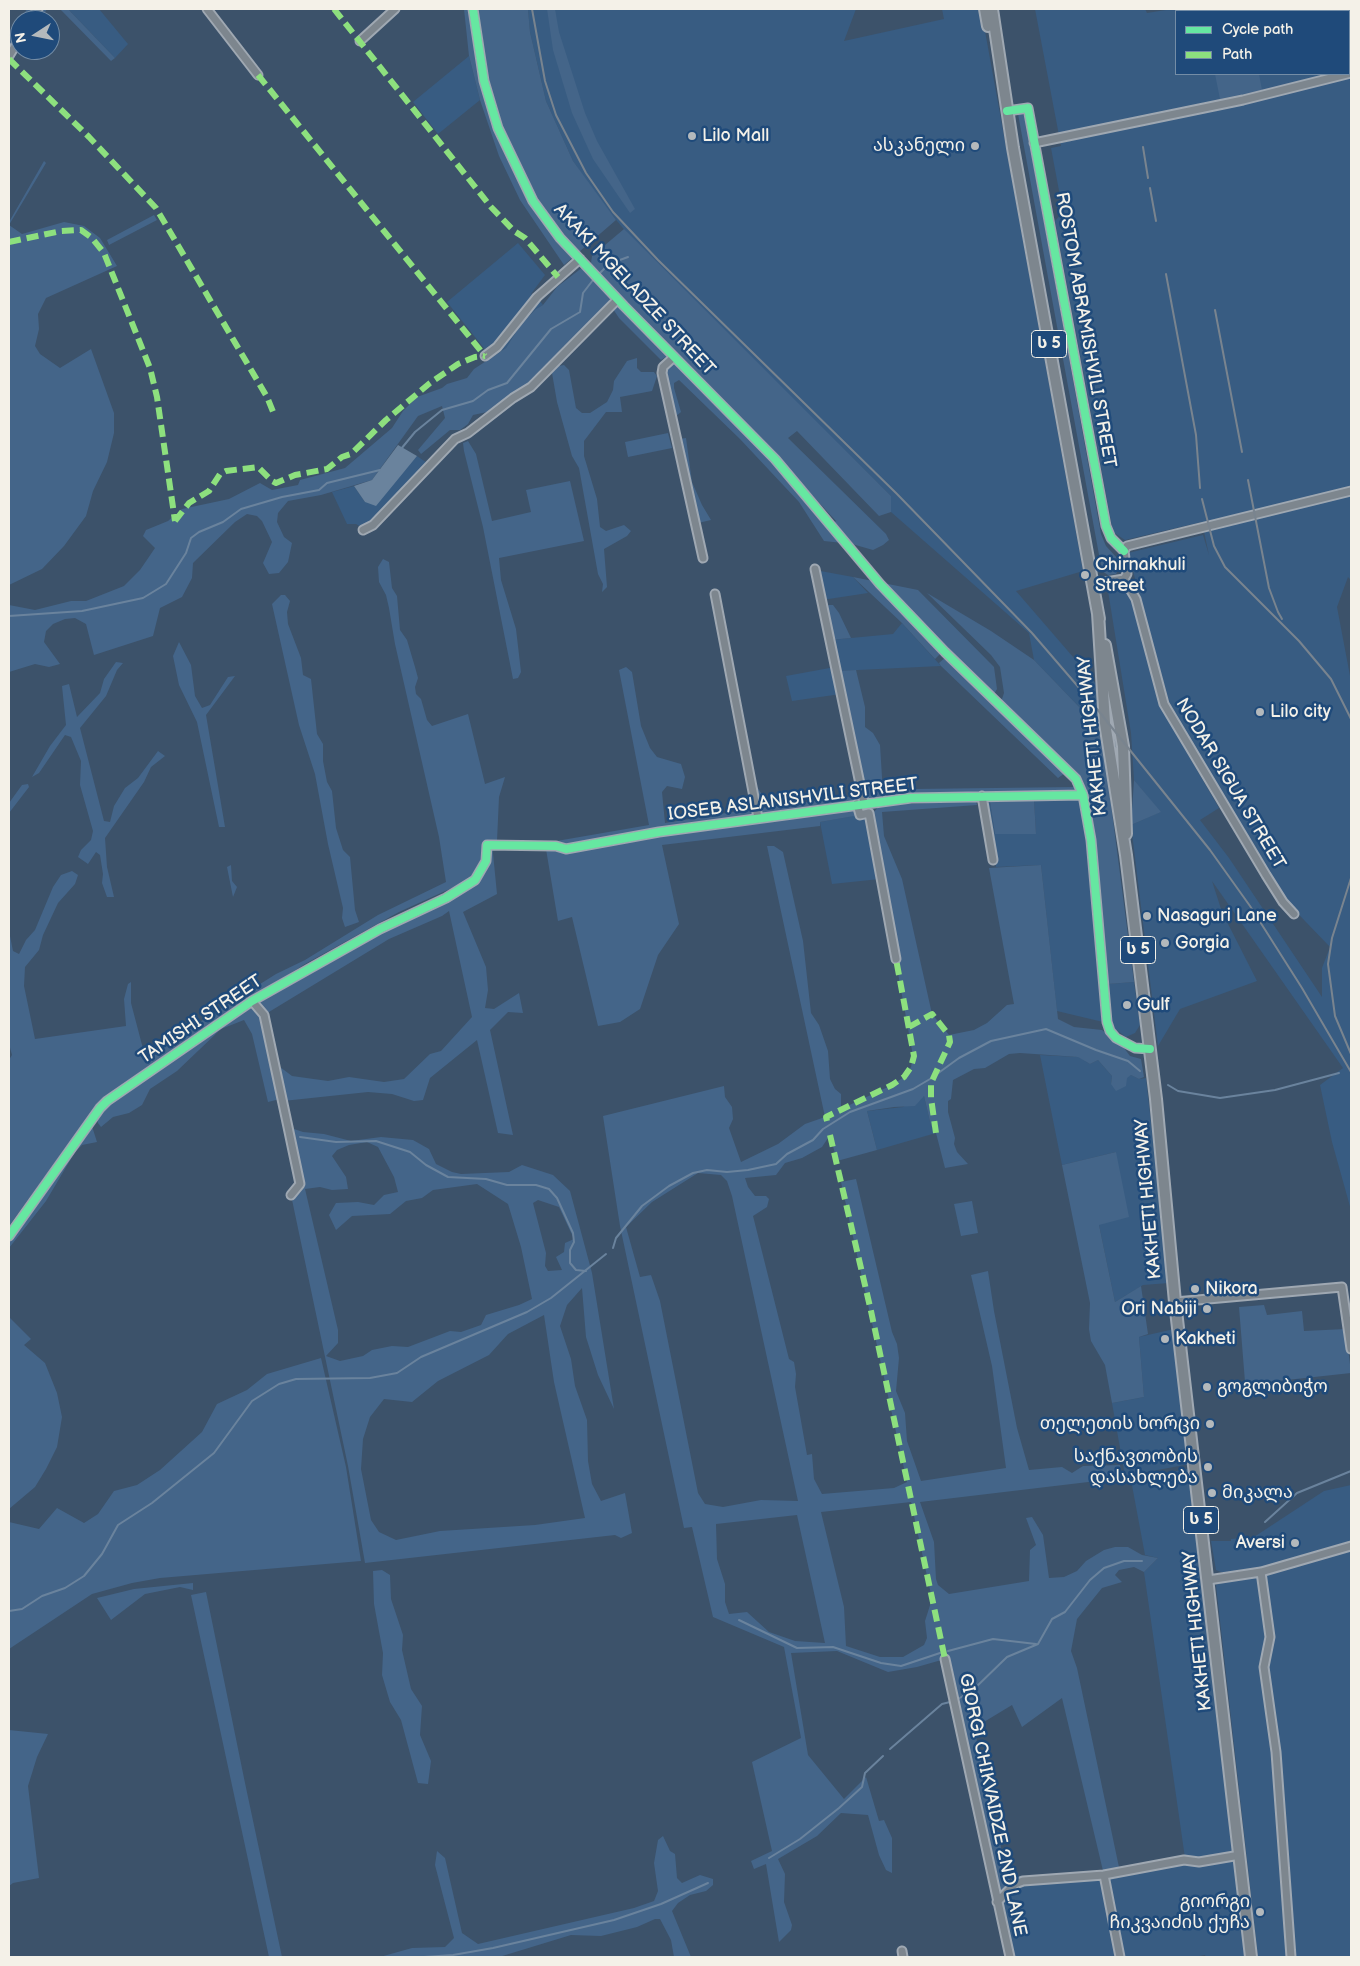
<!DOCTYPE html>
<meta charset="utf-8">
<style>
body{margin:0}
#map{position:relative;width:1360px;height:1966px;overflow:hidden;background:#3c526a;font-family:"Balsamiq Sans",sans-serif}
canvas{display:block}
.frame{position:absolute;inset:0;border:10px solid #f4f1e8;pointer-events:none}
.legend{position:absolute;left:1175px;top:10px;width:175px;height:65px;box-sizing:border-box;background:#1f4a7a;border:1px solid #748da6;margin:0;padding:6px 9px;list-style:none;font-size:15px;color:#f4f1e8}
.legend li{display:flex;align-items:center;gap:10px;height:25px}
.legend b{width:25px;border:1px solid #748da6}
.north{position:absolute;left:10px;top:10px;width:50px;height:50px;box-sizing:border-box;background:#1f4a7a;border:1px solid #748da6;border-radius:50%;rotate:259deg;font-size:14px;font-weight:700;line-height:20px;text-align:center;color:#f4f1e8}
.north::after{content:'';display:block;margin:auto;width:18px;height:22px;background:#b4b9bc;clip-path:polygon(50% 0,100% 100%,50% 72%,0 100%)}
</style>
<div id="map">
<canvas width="1360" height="1966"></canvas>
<div class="frame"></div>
<ul class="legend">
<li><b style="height:6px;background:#66e7a1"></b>Cycle path</li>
<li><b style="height:6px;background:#8de07e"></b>Path</li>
</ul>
<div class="north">N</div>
</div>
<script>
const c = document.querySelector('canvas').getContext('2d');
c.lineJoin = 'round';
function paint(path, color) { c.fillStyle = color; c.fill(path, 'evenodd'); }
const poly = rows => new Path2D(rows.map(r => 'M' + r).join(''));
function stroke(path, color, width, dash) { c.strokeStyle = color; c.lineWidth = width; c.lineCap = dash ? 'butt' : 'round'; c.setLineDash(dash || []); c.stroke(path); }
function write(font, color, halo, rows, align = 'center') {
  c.font = font + ' "Balsamiq Sans","Noto Sans Georgian",sans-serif'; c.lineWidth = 5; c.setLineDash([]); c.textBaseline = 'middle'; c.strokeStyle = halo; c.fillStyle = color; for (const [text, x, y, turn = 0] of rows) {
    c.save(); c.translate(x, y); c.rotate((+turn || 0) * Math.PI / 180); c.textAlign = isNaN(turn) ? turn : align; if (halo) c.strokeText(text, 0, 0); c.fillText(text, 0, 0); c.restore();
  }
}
const built = poly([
 [68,9,99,9,128,44,115,58],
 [528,9,856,9,844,41,944,19,942,9,981,9,1083,571,1016,591,1099,687,1102,735,1084,712,1034,660,1029,633,891,512,891,496,632,239,598,198,573,161,546,101,530,32],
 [1035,9,1145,9,1147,13,1172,9,1299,9,1300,11,1176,11,1176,74,1349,74,1349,67,1351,67,1351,580,1348,577,1337,607,1351,681,1351,1210,1332,1142,1320,1085,1343,1068,1212,881,1222,912,1257,981,1180,1009,1158,1046,1131,825,1160,812,1134,780,1131,733,1108,591,1129,592,1160,706,1219,808,1200,820,1229,858,1322,997,1322,968,1330,947,1280,895,1169,702,1128,553,1203,535,1209,555,1202,522,1125,540,1113,532,1055,221,1063,212,1051,148,1061,146],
 [469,56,480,100,438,134,413,102],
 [518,243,545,275,531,294,537,297,543,305,536,309,521,324,506,348,491,357,447,302],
 [417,456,433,467,368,531,356,524,347,524,332,492,354,486,365,502,396,479],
 [815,570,853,577,868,593,822,600],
 [902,623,941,666,837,671,841,694,792,701,786,676,835,667,830,640,893,634],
 [1081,798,1090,854,1103,1022,1057,1011,1041,865,996,867,985,806,990,802,995,834,1036,834,1034,800],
 [869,813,880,879,832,884,820,822],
 [1134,982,1140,1025,1135,1033,1126,1037,1115,1029,1109,1014,1108,984],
 [1040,1055,1079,1057,1090,1064,1098,1060,1112,1076,1111,1084,1131,1075,1139,1079,1146,1078,1169,1283,1143,1285,1115,1302,1099,1225,1116,1152,1062,1165],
 [924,1096,931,1126,936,1133,877,1150,867,1111,903,1107],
 [1174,1329,1190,1464,1125,1476,1112,1403,1144,1397,1139,1337],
 [1191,1468,1246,1957,1206,1957,1205,1955,1194,1957,1010,1957,997,1902,1015,1884,1185,1858,1144,1572,1158,1558,1145,1555,1131,1480],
 [1351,1485,1351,1541,1258,1569,1228,1575,1216,1570,1211,1541,1231,1541,1231,1539,1254,1537,1324,1491],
 [1351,1548,1351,1957,1258,1957,1216,1585,1224,1581]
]);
const green = poly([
 [27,9,47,9,40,20,20,20],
 [60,9,68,9,115,58,111,61],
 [464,9,528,9,530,32,546,101,573,161,616,220,564,265,520,200,499,156,480,100,469,56],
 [547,9,555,9,559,32,585,113,597,141,635,209,630,213,593,159,572,113,553,50],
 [20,21,21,50,19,53,9,46,9,38],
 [1215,74,1259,74,1262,90,1220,99],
 [1022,113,1025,117,1101,534,1106,546,1118,559,1120,567,1116,574,1108,575,1102,571,1018,114],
 [44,161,46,163,9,225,9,222],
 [154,215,157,220,109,245,107,240],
 [64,222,84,226,100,238,117,266,46,298,38,314,39,329,35,346,40,354,60,368,91,349,114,413,114,433,107,462,93,491,86,516,64,546,42,569,9,585,9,225,22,234],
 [624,229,891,496,891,512,879,516,797,431,788,438,886,534,889,540,883,545,873,550,852,544,824,541,799,502,740,439,679,380,674,383,674,388,681,412,675,417,665,372,674,363,779,469,828,528,836,521,754,432,619,297,591,263,592,256],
 [583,267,610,298,609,303,562,348,529,385,487,412,473,415,468,424,460,430,450,430,421,454,418,450,445,418,442,406,418,416,372,480,321,495,288,501,278,513,277,522,284,537,292,543,288,562,279,573,269,574,263,563,272,542,262,521,257,516,247,514,235,522,193,563,192,578,182,597,160,608,153,636,94,655,86,624,75,618,65,619,53,624,46,631,44,642,60,664,49,667,35,664,9,672,9,605,35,610,71,601,86,601,124,586,140,570,155,548,143,536,146,530,168,521,182,509,229,499,260,483,272,490,298,485,300,480,345,468,392,428,403,411,417,397,442,388,447,384,467,378,474,369,506,348,521,324,536,309,543,305,557,287],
 [616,305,667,356,661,360,619,318,613,309],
 [637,358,637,368,641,372,654,372,657,376,652,391,620,397,622,412,606,412,584,441,584,456,597,499,600,527,606,531,624,525,631,531,627,536,604,549,607,587,602,592,603,584,598,574,579,468,572,456,557,402,552,373,559,366,564,365,569,370,576,408,582,413,590,413,607,402,613,390,614,381,627,361],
 [668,433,672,448,628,457,625,442],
 [686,438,692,482,702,505,711,520,698,523,679,439],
 [468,441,476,454,492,521,531,512,526,490,570,481,584,541,499,558,501,580,516,629,521,672,518,678,513,679,483,527,464,451,463,443],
 [383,559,389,562,392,588,397,596,400,630,407,640,415,667,418,678,415,687,416,694,421,699,427,720,432,726,468,714,485,784,505,777,499,797,497,841,486,842,483,861,474,878,399,912,305,964,229,1013,96,1106,9,1226,9,1060,12,1055,9,1044,9,931,13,951,19,954,26,940,35,930,53,887,61,875,72,871,78,875,75,884,58,903,43,935,39,950,25,967,24,986,35,1039,126,1026,124,999,128,984,131,982,131,1003,146,1060,152,1058,168,1042,276,974,305,960,378,915,446,882,439,837,395,644,389,608,386,595,379,582,378,567],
 [853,577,918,590,994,667,997,689,994,694,913,615,910,615,907,618,942,652,935,659,902,623],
 [927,593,991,631,1034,660,1084,712,1102,735,1134,982,1108,984,1092,822,1083,785,1001,702,1004,693,1000,667,991,655],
 [281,595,285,595,290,601,287,612,288,624,301,658,303,675,311,679,317,734,323,744,323,761,327,782,332,791,336,828,343,850,350,857,355,910,359,922,345,927,342,918,343,908,328,844,315,774,299,725,272,604],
 [829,605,833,605,839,613,851,638,830,640,823,608],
 [179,642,191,665,195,696,202,708,210,705,228,677,235,676,206,715,225,827,219,827,197,722,179,685,173,656],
 [947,656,1065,773,1058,778,941,666,939,663],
 [116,662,123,663,117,670,106,696,80,728,104,821,110,822,114,806,125,788,138,778,158,751,165,756,151,767,144,782,105,838,107,867,114,897,107,897,102,883,103,874,100,855,96,852,88,864,78,857,81,850,91,840,93,831,80,785,81,761,71,737,65,735,39,773,32,777,50,746,66,725,62,686,69,684,77,717,100,693,104,679],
 [626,667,632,672,641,726,650,748,657,757,681,764,685,777,682,789,667,786,662,792,665,823,756,808,750,776,763,796,762,808,862,795,837,671,856,670,865,707,865,727,873,733,880,745,883,793,912,789,1077,787,1077,793,911,794,866,800,864,803,857,804,860,815,820,822,820,826,662,845,679,924,658,955,640,1009,620,1022,598,1026,572,917,558,921,545,843,649,825,619,670],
 [1109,697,1115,728,1116,773,1112,754],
 [1134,780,1161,812,1131,825],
 [28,784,29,787,9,813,9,803,22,785],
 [1034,800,1036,834,995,834,990,802],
 [976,801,977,805,882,812,884,836,902,879,932,1014,949,1035,974,1030,987,1023,1007,1005,1014,1004,989,868,1041,865,1058,1019,1074,1027,1102,1030,1124,1048,1130,1056,1141,1059,1144,1077,1139,1079,1131,1075,1127,1078,1126,1086,1116,1091,1111,1084,1112,1076,1098,1060,1090,1064,1078,1057,1020,1053,1009,1054,985,1068,974,1069,953,1080,951,1099,948,1101,948,1112,955,1138,954,1144,957,1152,968,1164,945,1168,936,1133,931,1126,924,1096,915,1106,894,1107,867,1111,877,1150,837,1161,830,1135,822,1147,802,1158,785,1163,776,1175,745,1178,748,1187,755,1196,766,1196,769,1199,767,1207,753,1216,789,1359,794,1362,796,1374,795,1387,807,1455,812,1454,814,1479,822,1494,894,1488,907,1482,841,1182,856,1179,892,1332,897,1344,899,1358,896,1391,905,1413,907,1441,921,1481,1006,1468,992,1366,971,1275,988,1271,994,1311,1017,1428,1029,1470,1062,1467,1072,1473,1083,1466,1120,1465,1122,1478,920,1502,934,1542,936,1579,938,1585,949,1594,1029,1581,1030,1550,1036,1545,1026,1518,1032,1517,1043,1535,1049,1578,1064,1577,1077,1571,1086,1561,1104,1550,1115,1547,1128,1547,1142,1555,1158,1558,1144,1572,1134,1567,1119,1570,1115,1575,1122,1582,1102,1588,1077,1619,1071,1651,1077,1668,1120,1872,1104,1875,1062,1698,1022,1727,1012,1705,974,1728,1008,1878,1015,1884,997,1902,945,1659,917,1667,888,1672,837,1651,791,1653,808,1755,844,1799,866,1777,879,1821,884,1820,892,1838,892,1873,886,1870,879,1855,868,1815,841,1813,817,1836,778,1859,785,1874,784,1902,792,1925,791,1930,779,1942,766,1864,754,1869,751,1861,772,1851,752,1762,801,1738,784,1647,713,1617,692,1527,684,1528,620,1226,603,1116,724,1086,725,1097,732,1107,733,1119,729,1128,741,1162,778,1144,805,1124,825,1117,767,846,774,846,783,852,803,941,811,1013,819,1025,828,1051,830,1079,835,1089,841,1094,841,1109,892,1085,904,1077,911,1067,913,1056,869,813,873,813,880,805],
 [698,1173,721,1175,727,1181,732,1196,798,1501,761,1500,723,1507,705,1504,698,1493,660,1301,651,1275,640,1277,626,1227,652,1202],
 [911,1502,932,1599,925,1621,927,1638,924,1645,903,1657,880,1657,846,1646,844,1607,821,1512],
 [797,1515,825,1643,795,1641,769,1632,747,1612,729,1614,725,1602,725,1584,717,1559,716,1524],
 [492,843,497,894,463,912,486,967,488,990,485,1008,494,1009,519,993,523,1013,508,1012,490,1030,513,1135,498,1133,477,1040,430,1078,423,1100,414,1101,392,1094,368,1092,283,1101,276,1064,292,1076,328,1081,349,1077,384,1082,404,1079,430,1054,441,1051,472,1017,449,911,442,916,389,939,264,1015,280,1099,268,1102,252,1034,244,1020,221,1029,177,1071,150,1089,142,1105,129,1113,113,1117,101,1127,98,1123,96,1116,102,1109,254,1003,304,971,446,898,480,874,487,845],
 [231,865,232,881,237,887,233,897,227,867],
 [90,1120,97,1142,82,1145,75,1152,46,1201,9,1248,9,1238],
 [288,1127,303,1132,324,1134,351,1141,381,1137,413,1140,429,1149,436,1164,452,1172,461,1174,509,1172,522,1165,553,1175,570,1191,592,1273,614,1409,598,1375,586,1337,582,1288,567,1305,560,1326,571,1359,575,1386,587,1420,588,1461,592,1484,601,1501,625,1493,632,1533,621,1538,615,1535,365,1563,348,1466,291,1195,300,1184],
 [367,1142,378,1147,394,1177,398,1192,384,1195,374,1205,358,1202,336,1203,329,1215,336,1230,352,1216,390,1214,406,1201,422,1198,433,1190,477,1184,508,1204,521,1247,532,1299,519,1305,486,1315,481,1325,461,1332,450,1331,408,1347,392,1346,372,1350,363,1356,340,1361,326,1356,338,1343,338,1330,305,1189,320,1187,332,1190,348,1189,346,1177,332,1156,337,1150,349,1145],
 [538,1200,559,1207,574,1239,565,1243,564,1252,556,1257,562,1270,548,1271,545,1266,546,1253,533,1203],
 [544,1315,554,1382,585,1518,535,1525,440,1531,396,1540,379,1532,371,1520,361,1469,363,1439,370,1417,384,1399,412,1402,438,1381,489,1355,508,1334],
 [1116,1152,1129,1217,1099,1225,1115,1302,1141,1286,1148,1334,1139,1337,1144,1397,1112,1403,1105,1365,1091,1341,1089,1329,1090,1303,1062,1165],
 [972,1201,978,1233,961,1236,954,1204],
 [1264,1305,1267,1315,1302,1311,1304,1331,1346,1329,1351,1373,1250,1384,1245,1382,1239,1307],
 [9,1317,31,1339,24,1345,45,1363,57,1393,62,1417,57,1447,46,1469,35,1487,9,1509],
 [321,1358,346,1467,361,1561,160,1578,132,1583,92,1594,9,1649,9,1522,39,1529,57,1508,84,1523,98,1514,114,1491,137,1485,160,1470,202,1432,217,1404,247,1390,267,1374],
 [382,1570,390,1575,391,1599,403,1635,402,1650,411,1689,422,1706,420,1735,431,1761,428,1784,418,1783,401,1720,390,1702,382,1675,383,1653,374,1604,373,1571],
 [193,1583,193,1590,180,1587,145,1594,111,1620,97,1598,134,1589],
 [206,1592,245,1783,282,1957,269,1957,191,1595],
 [9,1730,48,1734,37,1757,28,1786,39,1878,13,1883,9,1886],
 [663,1836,670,1851,675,1854,677,1878,682,1883,700,1875,713,1879,713,1885,706,1891,690,1895,678,1903,672,1911,691,1957,674,1957,671,1940,660,1919,655,1919,637,1927,601,1936,571,1935,499,1957,380,1957,412,1948,445,1947,454,1938,435,1865,437,1851,445,1858,462,1933,478,1944,634,1908,654,1901,658,1891,654,1863,658,1840]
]);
const water = poly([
 [398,445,417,456,376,506,365,502,354,486,372,480]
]);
const stream = poly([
 [600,273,609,264,628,257],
 [401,449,415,432,442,410,473,401,488,390,507,383,551,329,580,312,583,293,593,280],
 [9,616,82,611,143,598,166,584,186,553,191,538,199,532,223,522,241,509,282,497,319,490,327,483,380,470],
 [937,1074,959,1058,991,1041,1046,1029,1096,1050,1128,1061,1140,1071],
 [1168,1085,1178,1091,1220,1098,1275,1090,1339,1073],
 [300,1137,336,1142,376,1141,410,1152,426,1165,448,1177,486,1179,507,1185,536,1185,549,1189,557,1198,573,1233,574,1242,570,1250,570,1263,576,1270,586,1271],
 [613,1248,616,1238,642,1206,669,1186,693,1173,707,1170,727,1172,748,1170,776,1164,787,1154,813,1140,823,1129,850,1112,913,1089,930,1079],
 [1265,1522,1297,1493,1351,1471],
 [9,1611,22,1609,42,1596,65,1588,84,1576,102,1554,118,1525,152,1503,214,1453,252,1401,279,1384,296,1379,370,1378,397,1373,421,1357,527,1312,551,1298,606,1254],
 [739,1620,797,1648,833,1647,881,1663,901,1666,940,1653],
 [948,1651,993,1639,1036,1644],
 [958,1699,973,1690,1007,1657,1038,1644,1052,1619,1065,1612,1090,1580,1104,1568,1124,1561,1142,1561],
 [890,1749,942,1704,950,1702],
 [769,1858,800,1839,839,1808,862,1787,865,1773,883,1756],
 [424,1957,453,1955,493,1948,614,1920,661,1904,708,1883]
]);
const minor = poly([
 [207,9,258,75],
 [473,9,484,81,498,128,533,201,560,238,624,306,775,459,880,584,945,652,1076,779,1083,795,1091,840,1107,1022,1110,1031,1116,1038,1135,1048,1150,1049],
 [31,20,38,9],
 [360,41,395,9],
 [9,56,20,38],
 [1007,111,1028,108,1106,526,1111,538,1124,551],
 [1034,143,1243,100,1351,73],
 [485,356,497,347,537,297,580,259],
 [674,357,663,367,662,373,703,558],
 [363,530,373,525,455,439,468,433,513,398,531,387,617,300],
 [815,569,864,803],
 [1093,584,1124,579],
 [715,594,758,818],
 [982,796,993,860],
 [857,804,860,815,869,813,896,959],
 [1294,914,1283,902,1266,875,1164,704,1136,599,1124,579,1127,574,1124,551,1127,546,1351,491],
 [252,1001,264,1015,288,1127,300,1184,291,1195],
 [9,1236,100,1108,107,1101,252,1001,380,929,446,898,475,880,486,861,487,845,556,846,566,849,659,832,911,798,1083,795],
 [1175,1302,1342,1287,1351,1349],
 [1261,1572,1270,1637,1264,1667,1276,1752,1291,1957],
 [1208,1580,1261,1572,1351,1546],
 [945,1659,1010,1957],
 [1104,1875,1120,1957],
 [997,1902,1015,1884,1023,1881,1104,1875,1184,1860,1199,1862,1240,1855],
 [902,1951,903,1957]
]);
const highway = poly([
 [985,9,988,26],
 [992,9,1013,148,1099,619],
 [1098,613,1105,723,1126,855,1156,1099,1175,1302,1251,1957],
 [1105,645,1123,746,1126,834]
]);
const rail = poly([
 [532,9,545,81,556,115,586,173,613,212,658,260,897,494,1032,633,1093,704,1210,850,1250,906,1302,988,1351,1072],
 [1143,147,1148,178],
 [1150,188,1156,221],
 [1166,274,1196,435,1200,488],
 [1215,310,1242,452],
 [1248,480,1269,588,1278,612,1282,619],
 [1202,499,1214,546,1225,567,1299,641,1331,679,1351,719],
 [1351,878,1332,938,1328,964,1335,1016,1351,1054]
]);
const quiet = poly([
 [334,9,491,207,514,231,525,238,558,277],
 [9,59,89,137,156,208,267,397,274,414],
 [258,75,485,356],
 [9,242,61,231,81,230,92,238,104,253,150,368,157,397,175,521],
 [175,521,189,503,209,491,220,474,226,471,258,467,272,481,276,483,295,475,327,469,342,457,351,454,386,420,430,383,458,364,475,357,485,356],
 [909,1027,932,1014,949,1035,950,1042,931,1083,931,1098,936,1133],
 [827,1121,826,1117,892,1085,904,1077,911,1067,914,1056,896,959],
 [830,1135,871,1311,945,1659]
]);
const cycleway = poly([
 [473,9,484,81,498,128,533,201,560,238,624,306,775,459,880,584,945,652,1076,779,1083,795,1091,840,1107,1022,1110,1031,1116,1038,1135,1048,1150,1049],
 [1007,111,1028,108,1106,526,1111,538,1124,551],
 [9,1236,100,1108,107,1101,252,1001,380,929,446,898,475,880,486,861,487,845,556,846,566,849,659,832,911,798,1083,795]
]);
const markers = [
 [692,136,5,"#b4b9bc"],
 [975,146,5,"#b4b9bc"],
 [1085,575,5,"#b4b9bc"],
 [1260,712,5,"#b4b9bc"],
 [1147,916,5,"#b4b9bc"],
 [1165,943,5,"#b4b9bc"],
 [1127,1005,5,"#b4b9bc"],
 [1195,1289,5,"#b4b9bc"],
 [1207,1309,5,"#b4b9bc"],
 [1165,1339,5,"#b4b9bc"],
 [1207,1387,5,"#b4b9bc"],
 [1210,1424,5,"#b4b9bc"],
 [1208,1467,5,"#b4b9bc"],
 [1212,1493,5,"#b4b9bc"],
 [1295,1543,5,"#b4b9bc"],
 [1260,1912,5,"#b4b9bc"]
];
const shields = [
 [1049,344,35],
 [1138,950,35],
 [1201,1520,35]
];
const shieldNames = [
 ["ს 5",1049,344],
 ["ს 5",1138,950],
 ["ს 5",1201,1520]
];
const poiNames = [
 ["Lilo Mall",702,136],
 ["ასკანელი",965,146,"right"],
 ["Chirnakhuli",1095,565],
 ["Street",1095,586],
 ["Lilo city",1270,712],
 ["Nasaguri Lane",1157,916],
 ["Gorgia",1175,943],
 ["Gulf",1137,1005],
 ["Nikora",1205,1289],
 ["Ori Nabiji",1197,1309,"right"],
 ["Kakheti",1175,1339],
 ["გოგლიბიჭო",1217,1387],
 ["თელეთის ხორცი",1200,1424,"right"],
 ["საქნავთობის",1198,1457,"right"],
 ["დასახლება",1198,1478,"right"],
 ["მიკალა",1222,1493],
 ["Aversi",1285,1543,"right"],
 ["გიორგი",1250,1902,"right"],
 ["ჩიკვაიძის ქუჩა",1250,1923,"right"]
];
const streetNames = [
 ["AKAKI MGELADZE STREET",634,290,47],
 ["ROSTOM ABRAMISHVILI STREET",1085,330,80],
 ["KAKHETI HIGHWAY",1093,736,-96],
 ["NODAR SIGUA STREET",1230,784,59],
 ["IOSEB ASLANISHVILI STREET",793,800,-7],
 ["TAMISHI STREET",201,1020,-34],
 ["KAKHETI HIGHWAY",1149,1199,-95],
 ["KAKHETI HIGHWAY",1198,1631,-96],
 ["GIORGI CHIKVAIDZE 2ND LANE",992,1805,78]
];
paint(built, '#385c82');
paint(green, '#446589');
paint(water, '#6a839d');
stroke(stream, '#6a839d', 2);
stroke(minor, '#9fa8b2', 11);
stroke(highway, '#9fa8b2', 14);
stroke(minor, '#7d868e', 7);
stroke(highway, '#7d868e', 10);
stroke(rail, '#79848f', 2);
stroke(quiet, '#8de07e', 6, [12, 6]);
stroke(cycleway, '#66e7a1', 8);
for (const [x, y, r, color] of markers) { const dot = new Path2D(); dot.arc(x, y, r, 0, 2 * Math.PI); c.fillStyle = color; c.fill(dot); stroke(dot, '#1f4a7a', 2); }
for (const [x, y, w] of shields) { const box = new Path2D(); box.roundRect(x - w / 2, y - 13.5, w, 27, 4); c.fillStyle = '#1f4a7a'; c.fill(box); stroke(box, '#f4f1e8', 1); }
write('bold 16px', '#f4f1e8', null, shieldNames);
write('18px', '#f4f1e8', '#1f4a7a', poiNames, 'left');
write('18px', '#f4f1e8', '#1f4a7a', streetNames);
</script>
